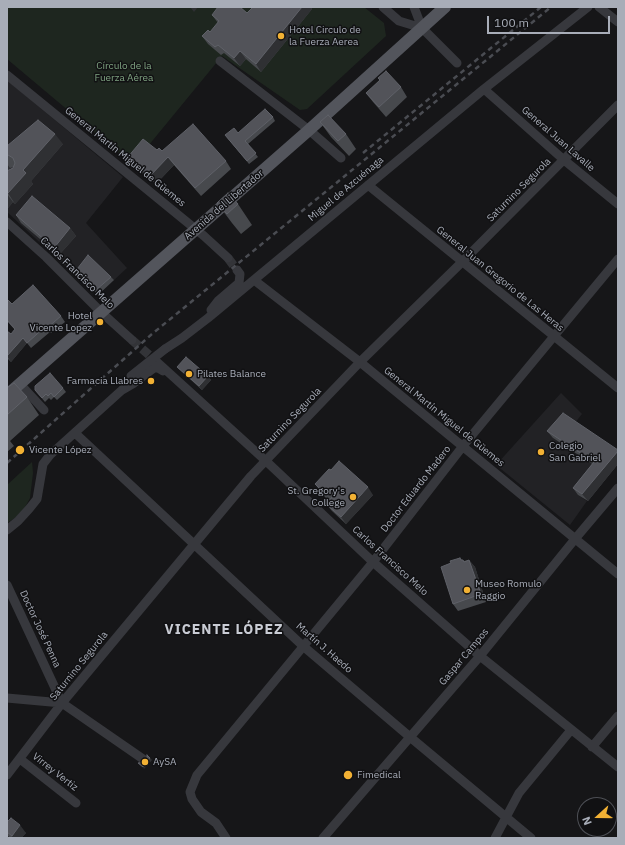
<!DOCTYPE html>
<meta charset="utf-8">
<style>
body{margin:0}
#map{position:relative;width:625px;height:845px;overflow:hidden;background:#161618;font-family:"IBM Plex Sans",sans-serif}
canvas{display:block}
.frame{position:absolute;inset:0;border:8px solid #a8adb8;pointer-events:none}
.north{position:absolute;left:577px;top:797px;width:40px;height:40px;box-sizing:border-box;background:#111113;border:1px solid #4d4f55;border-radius:50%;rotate:249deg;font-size:11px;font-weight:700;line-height:16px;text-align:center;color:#a8adb8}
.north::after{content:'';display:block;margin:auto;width:14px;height:18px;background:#f2b134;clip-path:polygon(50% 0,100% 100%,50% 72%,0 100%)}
.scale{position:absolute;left:487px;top:16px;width:123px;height:18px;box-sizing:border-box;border:2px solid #a8adb8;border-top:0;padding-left:5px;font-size:12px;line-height:14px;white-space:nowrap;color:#a8adb8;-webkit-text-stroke:3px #111113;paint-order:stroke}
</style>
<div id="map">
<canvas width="625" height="845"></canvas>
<div class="frame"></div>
<div class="north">N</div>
<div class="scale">100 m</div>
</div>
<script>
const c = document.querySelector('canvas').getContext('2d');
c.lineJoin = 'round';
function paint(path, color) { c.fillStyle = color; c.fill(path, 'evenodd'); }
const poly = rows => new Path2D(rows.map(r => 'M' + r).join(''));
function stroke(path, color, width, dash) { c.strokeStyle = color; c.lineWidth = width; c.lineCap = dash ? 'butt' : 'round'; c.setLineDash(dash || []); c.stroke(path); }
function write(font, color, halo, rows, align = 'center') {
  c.font = font + ' "IBM Plex Sans",sans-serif'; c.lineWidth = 3; c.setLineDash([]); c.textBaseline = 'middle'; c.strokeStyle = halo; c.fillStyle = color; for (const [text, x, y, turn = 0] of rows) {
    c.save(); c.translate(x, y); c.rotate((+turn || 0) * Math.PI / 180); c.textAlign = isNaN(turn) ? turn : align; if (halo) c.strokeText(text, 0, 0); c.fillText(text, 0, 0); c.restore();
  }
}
const built = poly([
 [7,80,123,177,86,223,127,268,99,294,77,277,7,212],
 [561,393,582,414,574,424,553,438,599,469,578,495,587,501,570,525,496,465]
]);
const green = poly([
 [7,7,364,7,384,23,386,36,307,109,300,110,222,56,144,151,132,164,7,59],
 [32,462,33,473,30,498,24,509,15,518,7,523,7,485]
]);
const minorTunnel = poly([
 [228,258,237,270],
 [132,340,157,362]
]);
const minor = poly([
 [383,7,399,21,422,28],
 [414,7,422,28,457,63],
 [599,7,618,22],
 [220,61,309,130,341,158],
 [7,75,204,236,228,258],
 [484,89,564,160,618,204],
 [368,185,618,388],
 [7,222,46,257,101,312,132,340],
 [254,280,360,362,618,574],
 [211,310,218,301,239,283,240,274,237,270],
 [165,349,182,338,208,318,484,89,588,7],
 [157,362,266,461,373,562,480,656,618,767],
 [20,384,44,410],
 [75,433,303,646,410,737,531,838],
 [7,530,18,521,29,509,37,499,43,464,50,455,122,390,134,383,154,368,158,368,163,371],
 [7,585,62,703,143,759],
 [7,698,62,703],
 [592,747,618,716],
 [20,759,76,803],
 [7,775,62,703,251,476,360,362,462,262,618,105],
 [226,838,216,823,201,812,192,799,190,792,197,775,373,562,463,446,618,259],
 [323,838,480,656,575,539,618,488],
 [495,838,519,793,571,730]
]);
const major = poly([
 [7,395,309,130,445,7]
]);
const rail = poly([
 [363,153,541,7],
 [7,463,152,334,551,7]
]);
const minorBridge = poly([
 [131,376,165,349]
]);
const wall = poly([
 [253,7,311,7,312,9,261,72,246,59,240,66,224,53,221,55,208,44,202,36,210,32,218,23,212,15,247,13],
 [378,78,401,87,407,97,386,117,373,102,366,93,380,81],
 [273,117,275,121,248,144,258,157,249,164,225,135,238,133],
 [320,122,346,134,356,149,349,156,331,137],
 [63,144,31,181,33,184,15,204,13,202,8,208,7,207,7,146],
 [14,167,13,168,8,170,10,168],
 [157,150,162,151,226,161,231,169,201,196,174,165,156,184,133,166,127,158],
 [217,203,238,204,252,225,241,234,232,223],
 [16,215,70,228,76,236,59,255,21,223],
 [74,273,111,277,114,280,99,294,96,293,77,277],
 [7,299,12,304,61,316,65,322,51,333,50,332,31,348,27,343,11,362,7,358,7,331,11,334,15,330,7,321],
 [177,367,208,376,211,380,202,390,180,370],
 [7,388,27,397,39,415,10,441,14,446,7,452],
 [63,388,66,392,57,400,54,397,51,400,49,398,45,402,35,390],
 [547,431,618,450,618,464,588,501,578,495,573,488,592,464,553,438],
 [315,484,373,495,346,524,332,511,326,504,328,501],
 [460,558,462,560,464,561,469,560,475,567,486,602,458,611,453,604,451,563],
 [7,822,26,833,21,838,10,838,7,835]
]);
const shadedWall = poly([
 [192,7,198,7,194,12,191,8],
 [302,7,311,7,312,9,261,72,256,64],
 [240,51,246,59,240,66,234,58],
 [55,134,63,144,31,181,33,184,15,204,8,193,23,170],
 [168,157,174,165,156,184,150,176],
 [7,164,10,168,7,173],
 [7,194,13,202,8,208,7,207],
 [70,228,76,236,59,255,54,248],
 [23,338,27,343,11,362,7,356],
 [208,376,211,380,202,390,199,386],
 [618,451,618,464,588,501,582,494],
 [368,487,373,495,346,524,341,517],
 [469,560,475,567,486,602,481,594],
 [150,758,152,760,144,769,143,767],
 [20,825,26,833,21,838,13,838,12,836]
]);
const building = poly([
 [218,7,240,7,247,13,253,7,302,7,256,64,240,51,234,58,218,45,215,47,202,36,208,30,210,32,219,21,212,15,218,7],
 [386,71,401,87,379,107,366,93,380,80,378,78,386,71],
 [265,109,273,117,245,141,256,153,247,161,225,135,234,128,238,133,265,109],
 [328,115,346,134,338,141,320,122,328,115],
 [38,120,55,134,23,170,26,173,8,193,7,193,7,171,13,168,15,163,13,158,8,155,7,156,7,146,38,120],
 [193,124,226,161,195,188,168,157,150,176,127,158,143,139,157,150,159,148,162,151,193,124],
 [228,193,238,204,227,214,217,203,228,193],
 [32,196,70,228,54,248,16,215,32,196],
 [88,255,111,277,96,290,93,290,74,273,88,255],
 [33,285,61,316,47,328,46,326,27,343,23,338,7,356,7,331,11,334,15,329,7,320,7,299,12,304,33,285],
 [186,357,208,376,199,386,177,367,186,357],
 [50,373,63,388,54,397,51,393,48,396,46,394,42,398,35,390,35,386,50,373],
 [14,383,27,397,7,415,7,388,14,383],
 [563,413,618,450,618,451,582,494,573,488,594,462,547,431,563,413],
 [339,461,368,487,341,517,326,504,334,495,323,494,320,489,315,484,329,469,331,470,339,461],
 [460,558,461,560,463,560,464,562,469,560,481,594,453,604,441,567,451,563,450,561,460,558],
 [147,755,150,758,143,767,138,763,145,762,147,760,147,755],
 [11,818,20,825,12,836,7,832,7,822,11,818]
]);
const markers = [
 [281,36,4,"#f2b134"],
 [100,322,4,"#f2b134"],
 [189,374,4,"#f2b134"],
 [151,381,4,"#f2b134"],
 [20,450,5,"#f2b134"],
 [541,452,4,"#f2b134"],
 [353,497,4,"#f2b134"],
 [467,590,4,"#f2b134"],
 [145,762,4,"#f2b134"],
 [348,775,5,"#f2b134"]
];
const poiNames = [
 ["Hotel Circulo de",289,30],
 ["la Fuerza Aerea",289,42],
 ["Hotel",92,316,"right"],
 ["Vicente Lopez",92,328,"right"],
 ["Pilates Balance",197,374],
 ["Farmacia Llabres",143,381,"right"],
 ["Colegio",549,446],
 ["San Gabriel",549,458],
 ["Vicente López",29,450],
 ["St. Gregory's",345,491,"right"],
 ["College",345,503,"right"],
 ["Museo Romulo",475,584],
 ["Raggio",475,596],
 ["AySA",153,762],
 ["Fimedical",357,775]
];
const parkNames = [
 ["Círculo de la",124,66],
 ["Fuerza Aérea",124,78]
];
const streetNames = [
 ["General Juan Lavalle",558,139,41],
 ["General Martín Miguel de Güemes",125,157,39],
 ["Miguel de Azcuénaga",346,189,-40],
 ["Saturnino Segurola",519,190,-45],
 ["Avenida del Libertador",224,205,-41],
 ["Carlos Francisco Melo",77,273,44],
 ["General Juan Gregorio de Las Heras",500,279,39],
 ["General Martín Miguel de Güemes",444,417,39],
 ["Saturnino Segurola",290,420,-46],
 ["Doctor Eduardo Madero",416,489,-52],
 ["Carlos Francisco Melo",390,561,42],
 ["Doctor José Penna",40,629,65],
 ["Martín J. Haedo",324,648,41],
 ["Gaspar Campos",464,657,-50],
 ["Saturnino Segurola",79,666,-51],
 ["Virrey Vertiz",55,772,38]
];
const districtNames = [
 ["VICENTE LÓPEZ",224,630]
];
paint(built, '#222225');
paint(green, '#1e261f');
stroke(minorTunnel, '#333438', 9, [9, 4.5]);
stroke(minor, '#37383d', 9);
stroke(major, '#53555c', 12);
stroke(rail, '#4a4c52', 2.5, [5, 4]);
stroke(minorBridge, '#37383d', 9);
paint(wall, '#47494d');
paint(shadedWall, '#2f3033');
paint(building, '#525359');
stroke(building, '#5f6168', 1);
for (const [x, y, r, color] of markers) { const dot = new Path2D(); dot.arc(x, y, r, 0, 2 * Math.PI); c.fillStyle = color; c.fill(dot); stroke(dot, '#111113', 1.5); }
write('10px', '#a8adb8', '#111113', poiNames, 'left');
write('10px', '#7fa381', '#111113', parkNames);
write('10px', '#a8adb8', '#111113', streetNames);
c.letterSpacing = '1px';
write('bold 14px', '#c9ccd4', '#111113', districtNames);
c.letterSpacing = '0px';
</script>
